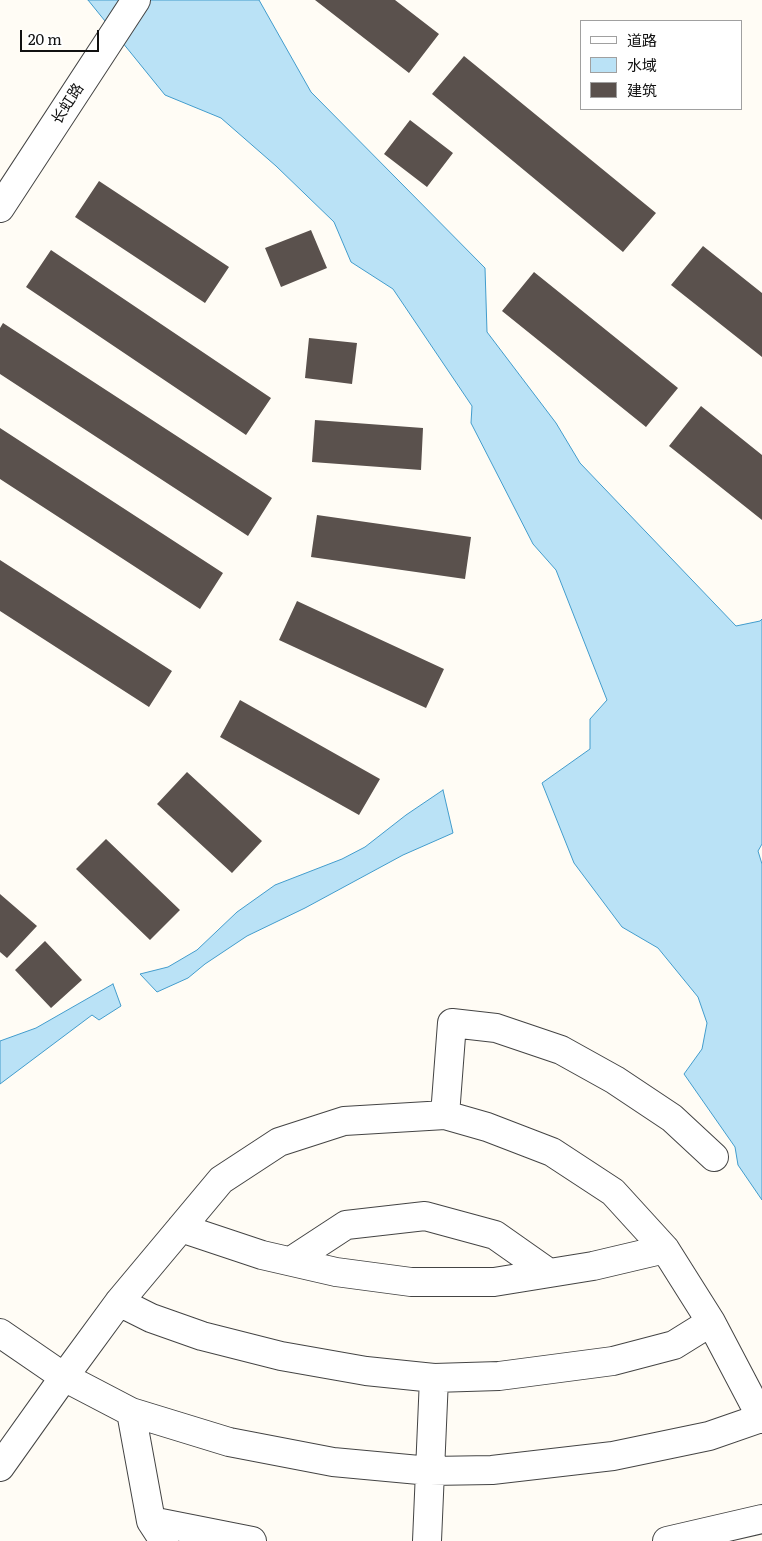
<!DOCTYPE html>
<meta charset="utf-8">
<style>
body{margin:0}
#map{position:relative;width:762px;height:1541px;overflow:hidden;background:#fffcf5;font-family:Literata,"Noto Sans SC",serif}
canvas{display:block}
.legend{position:absolute;left:580px;top:20px;width:162px;height:90px;box-sizing:border-box;background:#fff;border:1px solid #a0a0a0;margin:0;padding:6px 9px;list-style:none;font-size:15px;color:#111}
.legend li{display:flex;align-items:center;gap:10px;height:25px}
.legend b{width:25px;border:1px solid #a0a0a0}
.scale{position:absolute;left:20px;top:30px;width:79px;height:22px;box-sizing:border-box;border:2px solid #111;border-top:0;padding-left:6px;font-size:15px;line-height:18px;white-space:nowrap;color:#111;-webkit-text-stroke:4px #fff;paint-order:stroke}
</style>
<div id="map">
<canvas width="762" height="1541"></canvas>
<ul class="legend">
<li><b style="height:6px;background:#fff"></b>道路</li>
<li><b style="height:14px;background:#bae2f6"></b>水域</li>
<li><b style="height:14px;background:#5a514d"></b>建筑</li>
</ul>
<div class="scale">20 m</div>
</div>
<script>
const c = document.querySelector('canvas').getContext('2d');
c.lineJoin = 'round';
function paint(path, color) { c.fillStyle = color; c.fill(path, 'evenodd'); }
const poly = rows => new Path2D(rows.map(r => 'M' + r).join(''));
function stroke(path, color, width, dash) { c.strokeStyle = color; c.lineWidth = width; c.lineCap = dash ? 'butt' : 'round'; c.setLineDash(dash || []); c.stroke(path); }
function write(font, color, halo, rows, align = 'center') {
  c.font = font + ' Literata,"Noto Sans SC",serif'; c.lineWidth = 5; c.setLineDash([]); c.textBaseline = 'middle'; c.strokeStyle = halo; c.fillStyle = color; for (const [text, x, y, turn = 0] of rows) {
    c.save(); c.translate(x, y); c.rotate((+turn || 0) * Math.PI / 180); c.textAlign = isNaN(turn) ? turn : align; if (halo) c.strokeText(text, 0, 0); c.fillText(text, 0, 0); c.restore();
  }
}
const water = poly([
 [88,0,259,0,311,92,485,268,487,332,556,423,580,463,736,626,760,621,762,619,762,844,758,851,762,864,762,1200,738,1165,735,1147,684,1074,702,1049,707,1023,698,997,658,948,622,927,574,863,542,783,590,749,590,719,607,700,556,570,533,544,471,423,472,406,393,289,351,262,334,222,276,166,221,118,165,95,88,0],
 [443,790,453,833,403,855,305,908,247,936,205,964,188,978,157,992,140,974,168,967,197,950,237,912,275,885,342,859,365,847,406,815,443,790],
 [113,984,121,1006,99,1020,92,1015,0,1084,0,1041,36,1028,113,984]
]);
const building = poly([
 [315,0,395,0,439,34,409,73],
 [464,56,656,213,623,252,432,94],
 [410,120,453,153,427,187,384,154],
 [99,181,229,267,205,303,75,217],
 [311,230,327,268,281,287,265,248],
 [703,246,762,293,762,357,671,285],
 [51,250,271,398,246,435,26,287],
 [534,272,678,388,646,427,502,311],
 [3,323,272,498,248,536,0,374,0,328],
 [309,338,357,343,352,384,305,378],
 [701,406,762,455,762,520,669,446],
 [315,420,423,428,421,470,312,462],
 [0,428,223,573,200,609,0,479],
 [317,515,471,537,465,579,311,557],
 [0,560,172,671,149,707,0,611],
 [297,601,444,669,426,708,279,640],
 [240,700,380,779,359,815,220,737],
 [187,772,262,841,232,873,157,804],
 [106,839,180,910,150,940,76,869],
 [0,894,37,926,7,958,0,952],
 [45,941,82,980,51,1008,15,970]
]);
const minor = poly([
 [0,208,136,0],
 [445,1115,452,1023,496,1028,561,1050,615,1080,672,1118,714,1157],
 [181,1228,262,1255,336,1272,411,1282,494,1282,593,1266,665,1249],
 [291,1261,346,1225,425,1216,495,1235,549,1273],
 [119,1302,151,1318,202,1336,281,1356,366,1371,434,1378,499,1376,613,1361,674,1345,711,1322],
 [0,1333,64,1377,131,1412,151,1521,164,1541],
 [131,1412,229,1442,333,1462,430,1471,492,1470,613,1456,709,1436,761,1418],
 [0,1467,64,1377,119,1302,221,1180,279,1142,344,1121,445,1115,487,1127,552,1152,613,1192,665,1249,711,1322,762,1419],
 [151,1521,252,1541],
 [427,1541,434,1378],
 [667,1541,762,1519]
]);
const streetNames = [
 ["长虹路",68,104,-57]
];
paint(water, '#bae2f6');
stroke(water, '#429ccc', 1);
paint(building, '#5a514d');
stroke(minor, '#444', 30);
stroke(minor, '#fff', 28);
write('15px', '#111', '#fff', streetNames);
</script>
